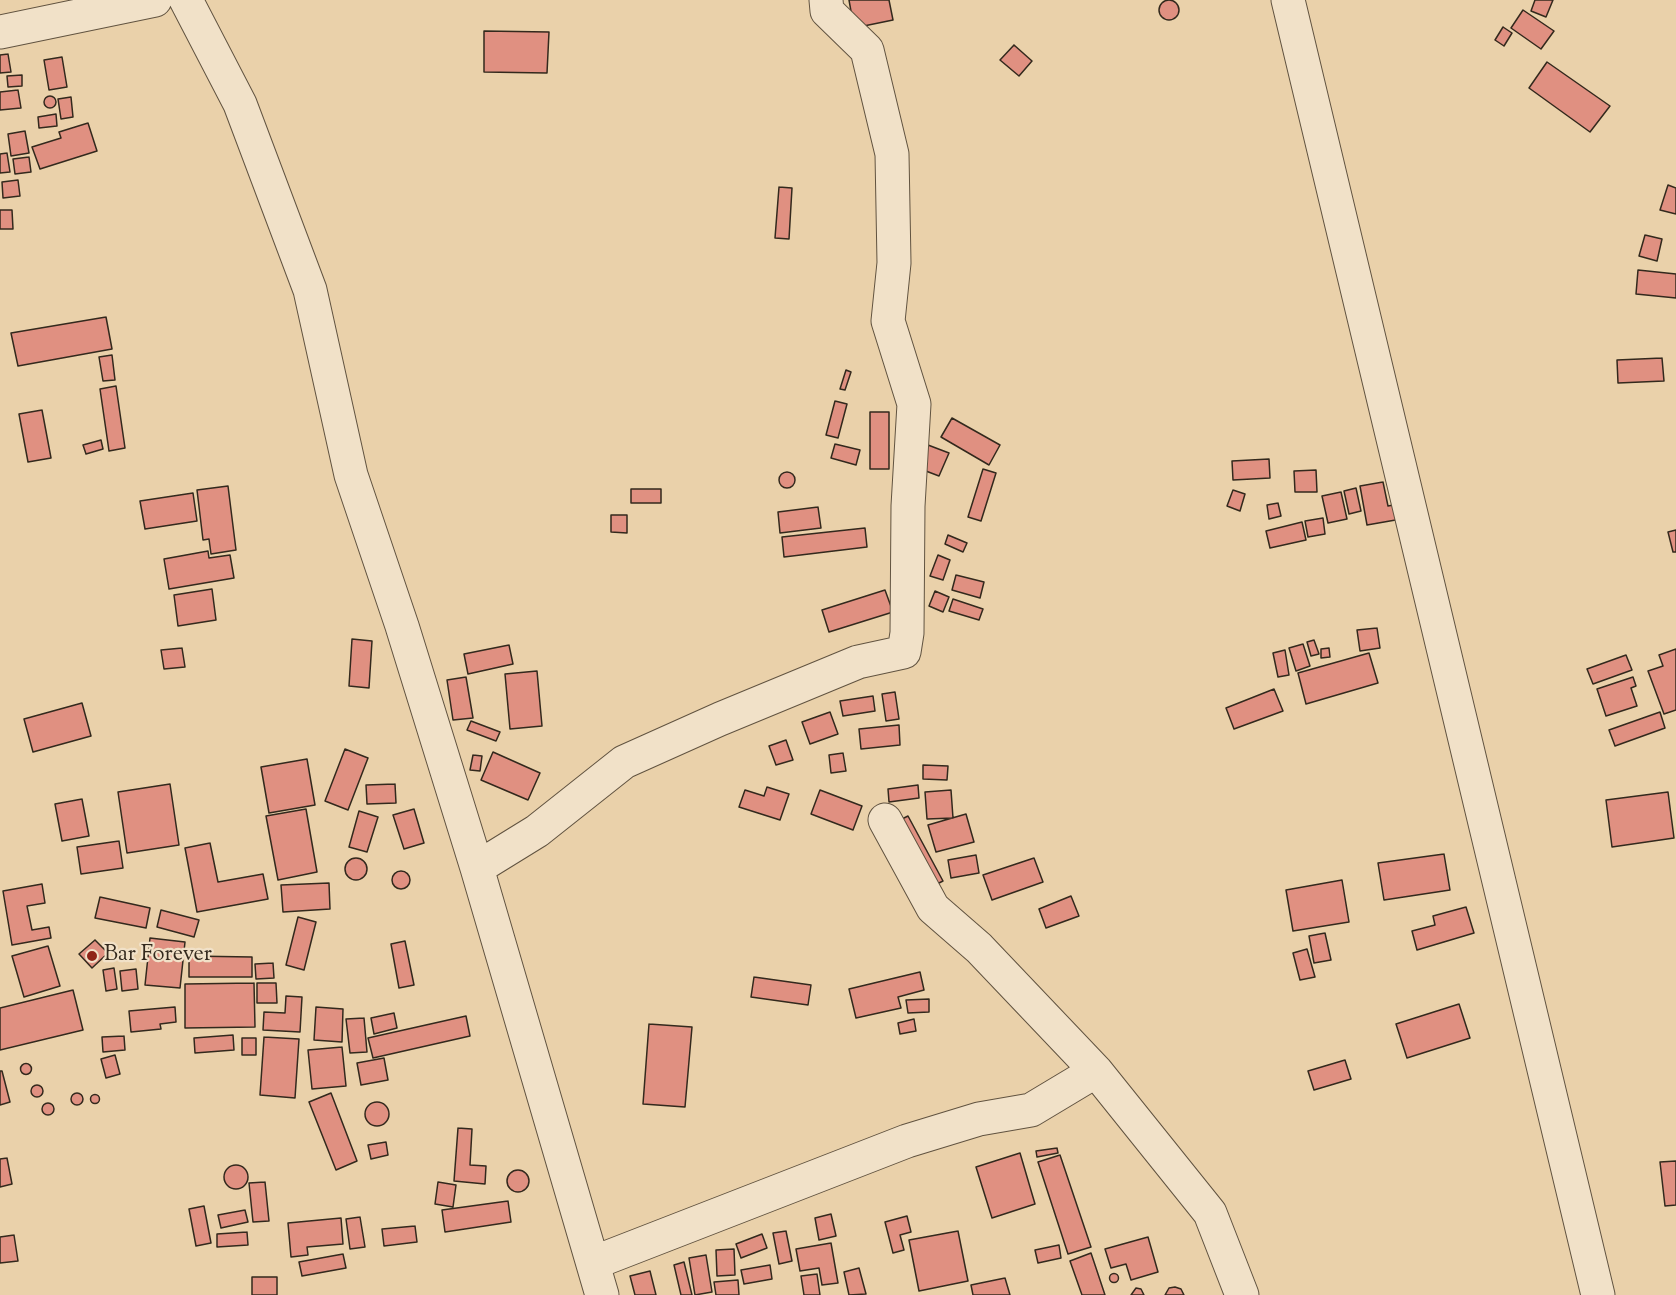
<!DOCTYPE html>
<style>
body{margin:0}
canvas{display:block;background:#ead1aa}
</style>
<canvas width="1676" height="1295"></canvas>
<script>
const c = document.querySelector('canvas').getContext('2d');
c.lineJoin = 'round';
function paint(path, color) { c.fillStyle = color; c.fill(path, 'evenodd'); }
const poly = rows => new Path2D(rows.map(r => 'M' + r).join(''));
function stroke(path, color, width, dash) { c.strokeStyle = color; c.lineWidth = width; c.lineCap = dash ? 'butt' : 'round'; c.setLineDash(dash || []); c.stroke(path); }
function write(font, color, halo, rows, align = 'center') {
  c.font = font + ' "Sorts Mill Goudy",serif'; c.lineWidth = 4.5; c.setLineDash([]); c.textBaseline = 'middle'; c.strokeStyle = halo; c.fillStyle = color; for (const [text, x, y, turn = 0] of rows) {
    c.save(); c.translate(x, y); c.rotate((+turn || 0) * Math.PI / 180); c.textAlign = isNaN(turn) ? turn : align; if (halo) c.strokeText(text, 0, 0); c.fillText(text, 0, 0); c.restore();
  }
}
const building = poly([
 [849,0,889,0,893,20,854,28,849,0],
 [1535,0,1553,0,1546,17,1531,11,1535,0],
 '1159 10a10 10 0 1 1 20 0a10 10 0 1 1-20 0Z',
 [1523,10,1554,31,1541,49,1511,28,1523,10],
 [1503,27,1512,33,1504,46,1495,40,1503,27],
 [484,31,549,32,547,73,484,72,484,31],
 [1014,45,1032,61,1019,76,1000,60,1014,45],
 [8,54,11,72,0,73,0,55,8,54],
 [62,57,67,87,49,90,44,60,62,57],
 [1547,62,1610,106,1590,132,1529,88,1547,62],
 [22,75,22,86,8,87,7,76,22,75],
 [18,90,21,108,0,110,0,92,18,90],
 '44 102a6 6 0 1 1 12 0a6 6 0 1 1-12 0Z',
 [71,97,73,117,61,119,58,99,71,97],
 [56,114,57,126,39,128,38,117,56,114],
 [88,123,97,151,40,169,32,147,61,138,59,132,88,123],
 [25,131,29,153,11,156,8,134,25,131],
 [7,153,10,172,0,173,0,154,7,153],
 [29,157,31,172,15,174,13,159,29,157],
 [18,180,20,196,3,198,2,182,18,180],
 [1668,185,1676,188,1676,214,1660,210,1668,185],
 [779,187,792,188,789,239,775,238,779,187],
 [0,210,12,210,13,229,0,229,0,210],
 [1645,235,1662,239,1657,261,1639,256,1645,235],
 [1638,270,1676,274,1676,298,1636,294,1638,270],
 [106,317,112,349,18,366,11,333,106,317],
 [112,355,115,380,103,381,99,357,112,355],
 [1662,358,1664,381,1618,383,1617,360,1662,358],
 [846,370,851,372,845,390,840,389,846,370],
 [116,386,125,448,109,451,100,389,116,386],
 [835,401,847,404,838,438,826,435,835,401],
 [42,410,51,458,28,462,19,414,42,410],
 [870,412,889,412,889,469,870,469,870,412],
 [952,418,1000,445,989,465,941,437,952,418],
 [101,440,103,449,86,454,83,445,101,440],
 [835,444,860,450,856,465,831,458,835,444],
 [928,445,949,453,939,476,918,468,928,445],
 [1269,459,1270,478,1233,480,1232,461,1269,459],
 [983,469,996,473,981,521,968,517,983,469],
 [1316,470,1317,492,1295,492,1294,471,1316,470],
 '779 480a8 8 0 1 1 16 0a8 8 0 1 1-16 0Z',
 [1383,482,1388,506,1404,503,1407,518,1367,525,1360,486,1383,482],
 [228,486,236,550,211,554,209,539,203,540,197,490,228,486],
 [1356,488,1361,511,1349,514,1344,491,1356,488],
 [631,489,661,489,661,503,631,503,631,489],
 [1233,490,1245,494,1240,511,1227,506,1233,490],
 [1341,492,1347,519,1328,523,1322,496,1341,492],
 [193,493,197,521,145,529,140,501,193,493],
 [1278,503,1281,516,1269,519,1267,505,1278,503],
 [818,507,821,528,780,533,778,512,818,507],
 [611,515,627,515,627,533,611,532,611,515],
 [1323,518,1325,534,1308,537,1305,521,1323,518],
 [1302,522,1306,540,1270,548,1266,531,1302,522],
 [865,528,867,547,784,557,782,537,865,528],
 [1676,530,1676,552,1673,552,1668,532,1676,530],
 [948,535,967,543,963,552,945,544,948,535],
 [208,551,209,558,230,555,234,578,169,589,164,559,208,551],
 [938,555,950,560,943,580,930,576,938,555],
 [956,575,984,582,980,598,952,590,956,575],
 [212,589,216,620,178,626,174,595,212,589],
 [885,590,893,612,829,632,822,610,885,590],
 [935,591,949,597,943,612,929,606,935,591],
 [953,599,983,609,979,620,949,611,953,599],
 [1377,628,1380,648,1360,651,1357,630,1377,628],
 [352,639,372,641,369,688,349,686,352,639],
 [1314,640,1319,654,1311,656,1307,642,1314,640],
 [1303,644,1310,666,1296,671,1289,648,1303,644],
 [509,645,513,664,468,674,464,654,509,645],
 [182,648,185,667,164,669,161,650,182,648],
 [1329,648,1330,657,1321,658,1321,649,1329,648],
 [1676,649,1676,710,1664,714,1648,671,1663,666,1659,655,1676,649],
 [1285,650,1289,675,1278,677,1273,653,1285,650],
 [1369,653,1378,683,1306,704,1298,673,1369,653],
 [1626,655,1632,670,1593,684,1587,669,1626,655],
 [537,671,542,726,510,729,505,674,537,671],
 [466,677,473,718,453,720,447,680,466,677],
 [1633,677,1636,686,1631,688,1637,706,1606,716,1597,689,1633,677],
 [1274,689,1283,711,1234,729,1226,708,1274,689],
 [895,692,899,719,886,721,882,694,895,692],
 [873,696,875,711,843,716,840,701,873,696],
 [82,703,91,736,33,752,24,719,82,703],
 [830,712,838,734,810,744,802,722,830,712],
 [1660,712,1665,728,1615,746,1609,730,1660,712],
 [471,721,500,732,496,741,467,730,471,721],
 [899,725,900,745,861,749,859,729,899,725],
 [786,740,793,760,776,765,769,746,786,740],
 [345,749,368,758,348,810,325,801,345,749],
 [493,752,540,773,528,800,481,780,493,752],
 [843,753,846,771,831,773,829,755,843,753],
 [473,755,482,756,480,771,470,770,473,755],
 [307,759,315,805,269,813,261,767,307,759],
 [923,765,948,766,947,780,923,779,923,765],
 [170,784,179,845,127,853,118,792,170,784],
 [395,784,396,803,367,804,366,785,395,784],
 [918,785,919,798,889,802,888,789,918,785],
 [767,787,789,794,780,820,739,807,745,790,764,796,767,787],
 [820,790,862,806,853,830,811,814,820,790],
 [951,790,953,818,927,819,925,792,951,790],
 [1668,792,1674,838,1612,847,1606,800,1668,792],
 [82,799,89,836,62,841,55,804,82,799],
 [306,809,317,872,278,880,266,816,306,809],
 [414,809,424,843,404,849,393,815,414,809],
 [359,811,378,817,367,852,349,847,359,811],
 [966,814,974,842,936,852,928,825,966,814],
 [908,816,943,881,929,888,894,823,908,816],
 [119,841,123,868,81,874,77,847,119,841],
 [210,843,218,882,263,874,268,899,197,912,185,848,210,843],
 [1444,854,1450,890,1384,900,1378,863,1444,854],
 [976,855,979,873,951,878,948,860,976,855],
 '345 869a11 11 0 1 1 22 0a11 11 0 1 1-22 0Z',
 [1034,858,1043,882,992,900,983,875,1034,858],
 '392 880a9 9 0 1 1 18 0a9 9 0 1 1-18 0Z',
 [1342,880,1349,922,1293,931,1286,890,1342,880],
 [329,883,330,909,283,912,281,885,329,883],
 [42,884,45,903,27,906,32,930,49,927,51,938,12,945,3,891,42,884],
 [1071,896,1079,916,1046,928,1039,909,1071,896],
 [100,897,150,908,146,928,95,918,100,897],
 [1466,907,1474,933,1417,950,1412,931,1435,925,1433,916,1466,907],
 [161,910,199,920,194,937,157,927,161,910],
 [298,917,316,922,304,970,286,965,298,917],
 [1325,933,1331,960,1314,963,1309,936,1325,933],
 [150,938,185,942,180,988,145,985,150,938],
 [95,940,108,953,92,968,79,954,95,940],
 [405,941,414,985,399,988,391,944,405,941],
 [48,946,60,986,24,997,12,956,48,946],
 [1307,949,1315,977,1300,980,1293,953,1307,949],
 [189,956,252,957,252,977,189,977,189,956],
 [273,963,274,978,256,979,255,964,273,963],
 [114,968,117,989,106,991,103,970,114,968],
 [136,969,138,989,122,991,120,971,136,969],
 [920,972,924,990,898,997,901,1008,856,1018,849,989,920,972],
 [754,977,811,985,808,1005,751,997,754,977],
 [254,983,255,1027,185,1028,185,984,254,983],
 [257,983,276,983,277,1003,257,1003,257,983],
 [73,990,83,1030,0,1050,0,1008,73,990],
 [286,996,302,997,300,1032,263,1030,264,1012,285,1013,286,996],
 [929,999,929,1012,908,1013,906,1000,929,999],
 [1459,1004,1470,1038,1407,1058,1396,1024,1459,1004],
 [175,1007,176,1022,160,1024,161,1029,131,1032,129,1011,175,1007],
 [316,1007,343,1009,342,1042,314,1040,316,1007],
 [394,1013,397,1028,374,1034,371,1018,394,1013],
 [466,1016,470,1036,373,1058,368,1038,466,1016],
 [364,1018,367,1052,350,1053,346,1019,364,1018],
 [914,1019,916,1031,900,1034,898,1023,914,1019],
 [649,1024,692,1027,685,1107,643,1104,649,1024],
 [233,1035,234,1050,195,1053,194,1038,233,1035],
 [124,1036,125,1050,103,1052,102,1037,124,1036],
 [264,1037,299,1039,295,1098,260,1095,264,1037],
 [242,1038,256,1038,256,1055,242,1055,242,1038],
 [342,1047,346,1086,312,1089,308,1050,342,1047],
 [115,1055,120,1074,106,1078,101,1059,115,1055],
 [384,1058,388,1080,361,1085,357,1063,384,1058],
 [1345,1060,1351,1079,1314,1090,1308,1071,1345,1060],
 '20.5 1069a5.5 5.5 0 1 1 11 0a5.5 5.5 0 1 1-11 0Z',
 [0,1071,2,1071,10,1102,0,1105,0,1071],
 '31 1091a6 6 0 1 1 12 0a6 6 0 1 1-12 0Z',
 [331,1093,357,1161,336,1170,309,1102,331,1093],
 '71 1099a6 6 0 1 1 12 0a6 6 0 1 1-12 0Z',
 '90.5 1099a4.5 4.5 0 1 1 9 0a4.5 4.5 0 1 1-9 0Z',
 '365 1114a12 12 0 1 1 24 0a12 12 0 1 1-24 0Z',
 '42 1109a6 6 0 1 1 12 0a6 6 0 1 1-12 0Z',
 [458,1128,472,1129,470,1165,486,1166,485,1184,454,1181,458,1128],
 [386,1142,388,1155,371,1159,368,1145,386,1142],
 [1057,1148,1058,1153,1037,1157,1036,1151,1057,1148],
 [1020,1153,1035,1204,992,1218,976,1167,1020,1153],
 [1060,1155,1091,1247,1068,1254,1038,1162,1060,1155],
 [7,1158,12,1184,0,1187,0,1159,7,1158],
 [1676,1161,1676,1205,1665,1206,1660,1162,1676,1161],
 '224 1177a12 12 0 1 1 24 0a12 12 0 1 1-24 0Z',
 '507 1181a11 11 0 1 1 22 0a11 11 0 1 1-22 0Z',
 [265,1182,269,1221,253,1222,249,1183,265,1182],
 [438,1182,456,1185,453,1207,435,1204,438,1182],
 [508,1201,511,1222,445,1232,442,1210,508,1201],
 [204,1206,211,1243,196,1246,189,1209,204,1206],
 [245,1210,248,1222,221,1228,218,1215,245,1210],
 [831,1214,836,1236,819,1240,815,1218,831,1214],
 [907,1216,911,1232,900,1235,904,1250,893,1253,885,1222,907,1216],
 [360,1217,365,1247,350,1249,346,1219,360,1217],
 [341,1218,343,1244,307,1247,308,1255,291,1257,288,1223,341,1218],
 [415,1226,417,1242,384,1246,382,1229,415,1226],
 [786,1231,792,1261,779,1264,773,1233,786,1231],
 [958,1231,968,1281,919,1291,909,1240,958,1231],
 [247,1232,248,1245,217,1247,217,1234,247,1232],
 [762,1234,767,1248,741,1258,736,1244,762,1234],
 [14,1235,18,1261,0,1263,0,1237,14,1235],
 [1148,1237,1158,1272,1131,1280,1126,1264,1111,1268,1105,1249,1148,1237],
 [831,1243,838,1283,822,1285,819,1268,800,1271,796,1249,831,1243],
 [1059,1245,1061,1258,1038,1263,1035,1250,1059,1245],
 [734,1249,735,1275,717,1276,716,1250,734,1249],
 [1091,1253,1105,1295,1082,1295,1070,1261,1091,1253],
 [343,1254,346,1268,302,1276,299,1262,343,1254],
 [706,1255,712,1292,695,1295,689,1258,706,1255],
 [684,1262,692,1295,681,1295,674,1265,684,1262],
 [770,1265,772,1279,744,1284,741,1270,770,1265],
 [859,1268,866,1294,849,1295,844,1272,859,1268],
 [650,1271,656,1295,635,1295,630,1276,650,1271],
 '1109.5 1278a4.5 4.5 0 1 1 9 0a4.5 4.5 0 1 1-9 0Z',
 [817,1274,820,1295,804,1295,801,1276,817,1274],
 [252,1277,277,1277,277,1295,252,1295,252,1277],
 [1005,1278,1010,1295,973,1295,971,1285,1005,1278],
 [738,1280,739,1295,716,1295,714,1282,738,1280],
 [1175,1287,1181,1289,1184,1295,1165,1295,1169,1288,1175,1287],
 [1136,1288,1141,1289,1144,1295,1131,1295,1136,1288]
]);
const minor = poly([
 [186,0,240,104,310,290,351,475,402,626,477,868,602,1295],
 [1288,0,1598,1295],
 [0,32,155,0],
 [885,820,933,908,979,948,1096,1071,1210,1213,1242,1295],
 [477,868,537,831,624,762,720,719,858,662,904,652,907,633,908,506,914,404,888,321,894,263,892,154,867,50,827,11,826,0],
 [593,1263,907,1141,979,1119,1031,1110,1096,1071]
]);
const markers = [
 [92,956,6,"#8f2418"]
];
const poiNames = [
 ["Bar Forever",104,956]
];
paint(building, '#e09081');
stroke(building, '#33291d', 1.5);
stroke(minor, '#615340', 35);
stroke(minor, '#f1e1c8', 33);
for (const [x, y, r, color] of markers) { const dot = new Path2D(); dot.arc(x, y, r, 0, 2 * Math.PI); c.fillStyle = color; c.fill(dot); stroke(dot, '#f1e1c8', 2); }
write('22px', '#33291d', '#f1e1c8', poiNames, 'left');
</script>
